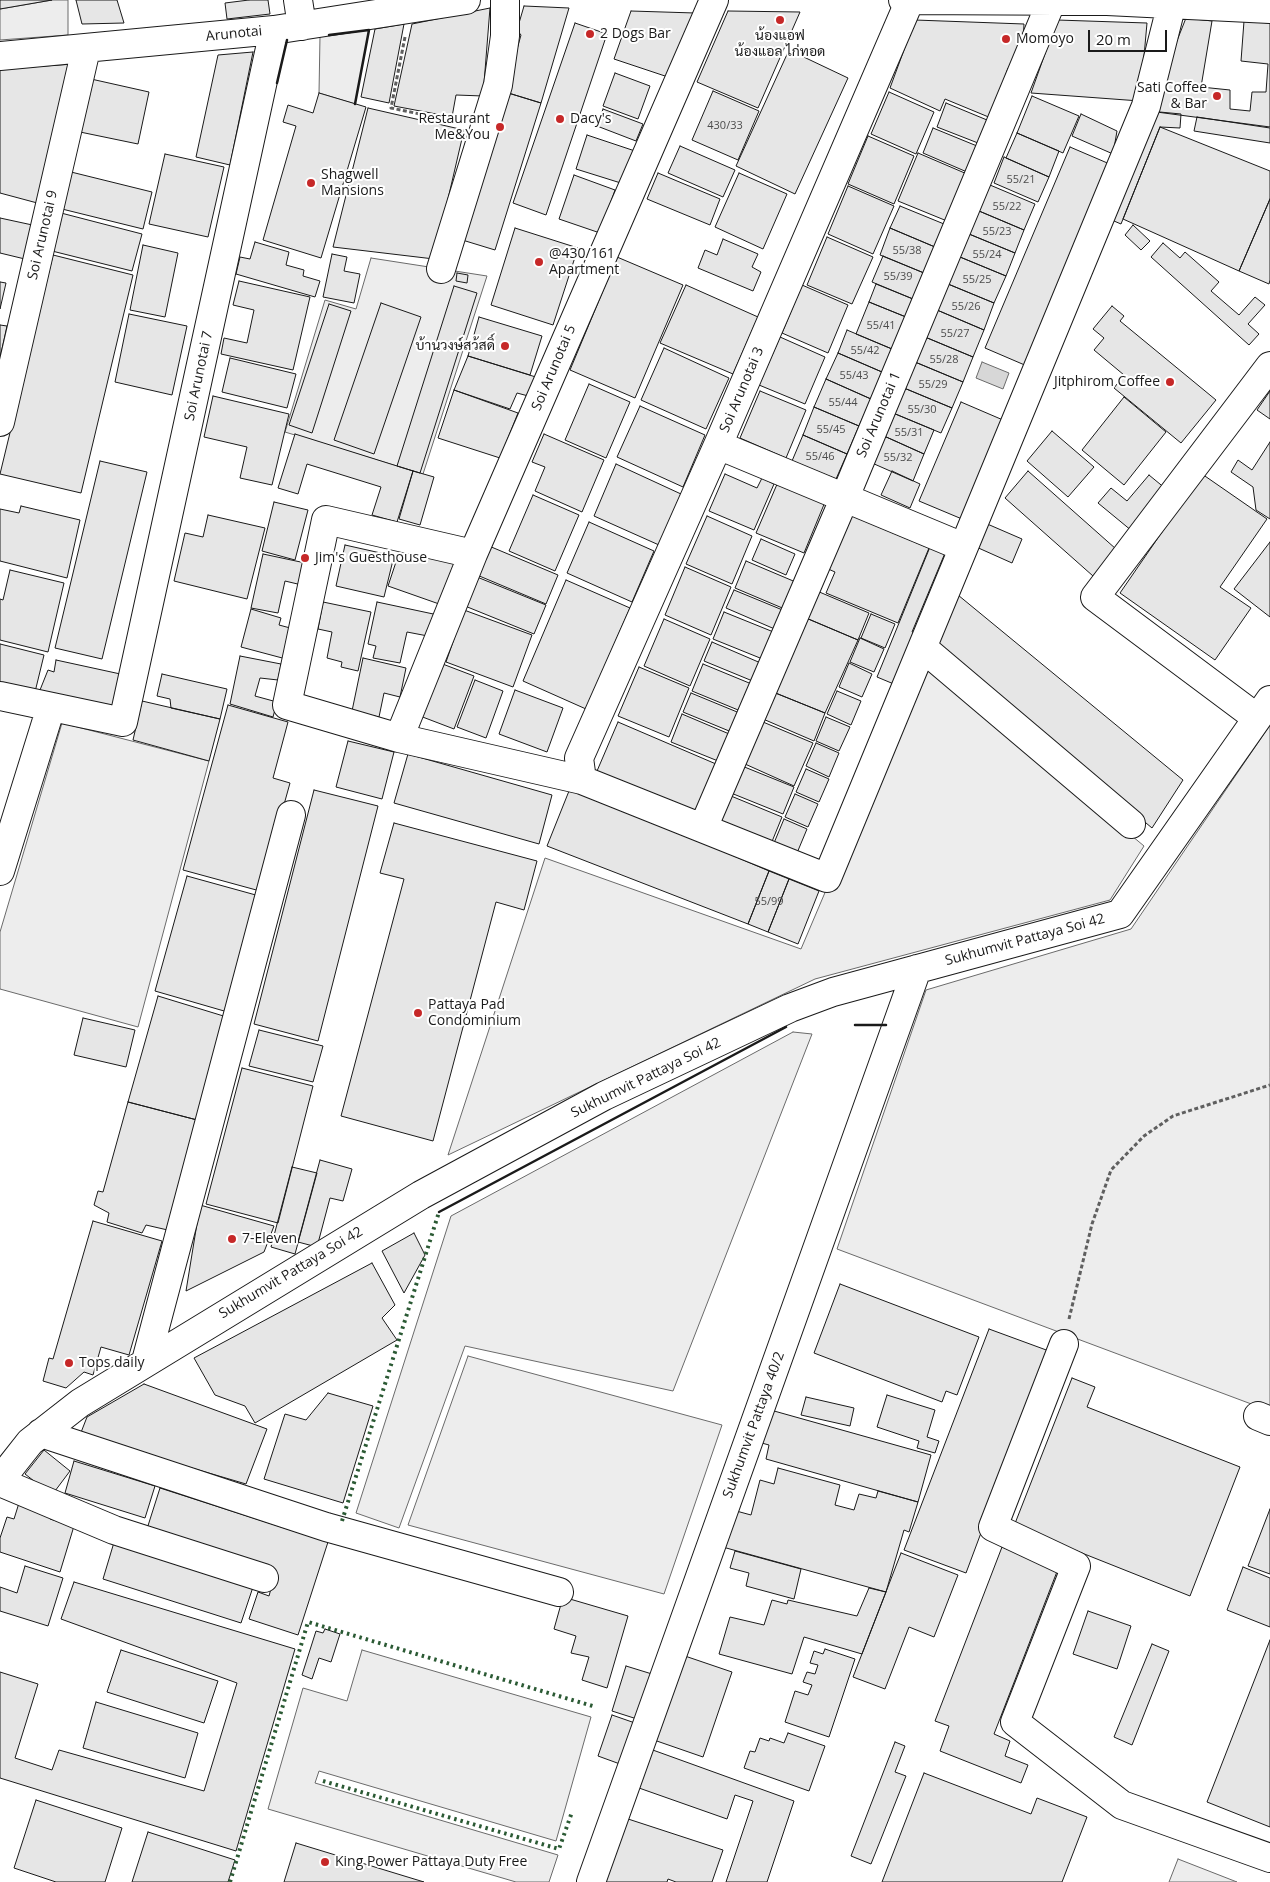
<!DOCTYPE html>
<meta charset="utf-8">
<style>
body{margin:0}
#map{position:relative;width:1270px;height:1882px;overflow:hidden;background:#fff;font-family:"Open Sans",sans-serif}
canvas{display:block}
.scale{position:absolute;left:1088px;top:30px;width:79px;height:22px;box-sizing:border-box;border:2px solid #1a1a1a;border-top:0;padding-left:6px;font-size:15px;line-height:18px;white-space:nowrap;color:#1a1a1a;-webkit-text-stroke:4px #fff;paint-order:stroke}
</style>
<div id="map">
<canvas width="1270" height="1882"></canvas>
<div class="scale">20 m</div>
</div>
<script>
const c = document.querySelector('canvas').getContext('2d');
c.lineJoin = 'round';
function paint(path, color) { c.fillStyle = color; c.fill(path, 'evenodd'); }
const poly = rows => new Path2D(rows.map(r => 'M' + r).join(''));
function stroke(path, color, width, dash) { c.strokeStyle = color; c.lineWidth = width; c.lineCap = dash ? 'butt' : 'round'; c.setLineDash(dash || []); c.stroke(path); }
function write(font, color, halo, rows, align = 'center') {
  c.font = font + ' "Open Sans",Sarabun,sans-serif'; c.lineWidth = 4; c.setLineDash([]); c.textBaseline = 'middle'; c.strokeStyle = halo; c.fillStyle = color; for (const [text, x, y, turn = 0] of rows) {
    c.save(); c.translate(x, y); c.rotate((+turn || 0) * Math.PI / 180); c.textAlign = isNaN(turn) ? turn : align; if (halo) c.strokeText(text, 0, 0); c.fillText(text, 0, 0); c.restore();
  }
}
const built = poly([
 [52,0,68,0,68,35,0,40,0,9,52,0],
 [369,30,355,104,319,93,320,36,369,30],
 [371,258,487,276,423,474,285,432,325,300,356,309,371,258],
 [923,662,1144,846,1110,900,815,979,448,1155,545,858,801,949,923,662],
 [62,723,209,761,138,1027,0,989,0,932,62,723],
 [1270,725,1270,1411,837,1249,926,990,1131,929,1270,725],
 [793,1032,812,1034,673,1391,465,1346,399,1528,356,1513,451,1216,793,1032],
 [468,1356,722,1425,664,1594,408,1525,468,1356],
 [362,1650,591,1717,556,1841,319,1771,315,1783,558,1855,549,1882,516,1882,268,1809,303,1688,347,1701,362,1650],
 [1178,1859,1237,1882,1169,1882,1178,1859]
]);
const water = poly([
 [982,362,1009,373,1003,389,976,378,982,362]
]);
const building = poly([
 [0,0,52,0,0,9,0,0],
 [76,0,117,0,124,23,82,24,76,0],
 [249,0,268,0,270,14,227,19,225,3,249,0],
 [524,6,569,8,541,103,505,92,521,35,517,30,524,6],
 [490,8,483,96,456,95,452,117,394,106,412,24,490,8],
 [631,11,695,13,668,77,614,59,631,11],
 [728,11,800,12,758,108,697,82,728,11],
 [1186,18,1212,21,1201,87,1230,90,1230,109,1250,111,1252,92,1266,92,1268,64,1241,61,1244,21,1270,23,1270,127,1149,111,1186,18],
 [915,20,1024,24,1022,62,1008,68,991,118,945,99,940,111,890,88,915,20],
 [1057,20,1147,23,1140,101,1031,93,1057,20],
 [575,23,607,34,546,215,513,203,575,23],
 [404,24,389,103,361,97,375,29,404,24],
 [789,50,848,78,795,194,736,166,789,50],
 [253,52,230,165,196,157,218,55,253,52],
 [74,64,41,204,0,193,0,69,74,64],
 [615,73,650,86,638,119,603,106,615,73],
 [91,79,149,92,138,144,80,132,91,79],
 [713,91,759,111,738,160,692,140,713,91],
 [505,92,541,103,495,250,459,239,505,92],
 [889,92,934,112,916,154,871,134,889,92],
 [319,93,366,107,321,258,263,240,296,126,283,122,288,105,313,113,319,93],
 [1032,96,1079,116,1063,153,1017,133,1032,96],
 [946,103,987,120,978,143,937,127,946,103],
 [368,108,464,130,434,259,333,247,368,108],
 [603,109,643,124,636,141,597,126,603,109],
 [1149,111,1181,114,1180,128,1160,127,1121,224,1107,218,1149,111],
 [1081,114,1117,131,1113,154,1072,136,1081,114],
 [1197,117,1270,128,1270,143,1194,131,1197,117],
 [1160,127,1270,171,1270,199,1239,271,1123,219,1160,127],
 [933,128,977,146,967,172,923,153,933,128],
 [1017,133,1059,151,1049,177,1006,158,1017,133],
 [587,135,635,151,624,184,576,169,587,135],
 [868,136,914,156,894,204,848,184,868,136],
 [680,146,735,170,723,197,668,173,680,146],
 [1070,147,1112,165,1027,366,985,348,1070,147],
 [918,153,967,174,947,221,898,201,918,153],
 [165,154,224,167,208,237,149,224,165,154],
 [1004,157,1049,177,1038,202,994,183,1004,157],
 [71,172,152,192,143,229,62,209,71,172],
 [658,173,720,199,710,225,647,199,658,173],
 [739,173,787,194,763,249,715,227,739,173],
 [574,175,615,190,600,233,559,219,574,175],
 [990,185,1035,204,1024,230,979,211,990,185],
 [848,186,894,206,873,254,828,234,848,186],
 [1270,199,1270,280,1269,284,1239,271,1270,199],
 [900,206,944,224,935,247,890,228,900,206],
 [979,211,1024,230,1015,253,969,234,979,211],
 [61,213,142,234,132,271,52,251,61,213],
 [0,218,37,226,29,260,0,253,0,218],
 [1133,225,1150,241,1141,250,1125,235,1133,225],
 [515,228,578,248,553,325,491,305,515,228],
 [890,228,935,247,924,273,880,255,890,228],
 [969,234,1015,253,1006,276,960,257,969,234],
 [827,237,873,257,852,304,807,285,827,237],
 [723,239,758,254,752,267,761,272,753,291,698,268,705,250,717,255,723,239],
 [255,242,289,252,286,265,304,270,303,276,320,281,315,297,236,274,240,257,250,259,255,242],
 [1163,243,1180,258,1185,252,1219,282,1211,291,1239,315,1255,297,1265,305,1248,324,1259,334,1249,345,1151,257,1163,243],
 [143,245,178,253,165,317,130,310,143,245],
 [332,254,347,257,344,271,360,274,354,303,323,297,332,254],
 [53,255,133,275,81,493,0,474,53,255],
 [883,256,924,273,913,299,872,282,883,256],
 [617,257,683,285,635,398,570,370,617,257],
 [960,257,1006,276,994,303,948,284,960,257],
 [457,273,468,275,467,283,456,281,457,273],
 [239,281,310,297,293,370,221,354,224,338,247,343,254,310,233,305,239,281],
 [0,282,6,283,0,309,0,282],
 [876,284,913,299,906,317,869,302,876,284],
 [948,284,994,303,984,330,937,310,948,284],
 [686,285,758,317,733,374,660,343,686,285],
 [802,285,848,305,828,353,782,333,802,285],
 [454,286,477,293,420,473,397,466,454,286],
 [869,302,906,317,892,349,856,334,869,302],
 [381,303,421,317,374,454,334,440,381,303],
 [329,304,351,311,312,433,289,425,329,304],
 [1112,306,1124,316,1120,321,1216,400,1181,443,1114,388,1124,375,1094,350,1104,338,1093,329,1112,306],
 [937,310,984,330,973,357,925,337,937,310],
 [129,314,187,326,172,395,115,382,129,314],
 [479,317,542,336,530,375,468,356,479,317],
 [0,325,7,326,0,358,0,325],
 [847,330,892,349,882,372,838,353,847,330],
 [780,337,825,357,805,404,759,385,780,337],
 [925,337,973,357,963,382,915,362,925,337],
 [664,348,729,378,706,429,641,400,664,348],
 [838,353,882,372,871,399,826,379,838,353],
 [468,356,539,378,532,397,517,393,510,409,454,390,468,356],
 [230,358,296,374,287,408,222,392,230,358],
 [915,362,963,382,952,408,904,388,915,362],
 [826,379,871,399,859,426,814,407,826,379],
 [589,384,630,402,606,458,565,440,589,384],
 [904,388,952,408,941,433,893,413,904,388],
 [454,390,518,413,500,458,438,438,454,390],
 [760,391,806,410,786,458,740,438,760,391],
 [1270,391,1270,419,1257,410,1270,391],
 [213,396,289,414,272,485,240,478,247,447,204,437,213,396],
 [1124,397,1166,432,1124,485,1082,450,1124,397],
 [961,402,1003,420,962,519,919,501,961,402],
 [640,406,705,435,683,487,617,457,640,406],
 [814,407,859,426,847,454,803,435,814,407],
 [893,413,934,430,924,454,884,436,893,413],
 [1052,431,1094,467,1068,497,1027,461,1052,431],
 [295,434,413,471,397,522,372,515,381,487,307,464,298,494,278,488,295,434],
 [544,434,604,460,582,512,535,491,545,467,532,462,544,434],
 [803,435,847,454,836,479,792,461,803,435],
 [884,436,924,454,913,481,872,463,884,436],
 [1270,442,1270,519,1256,510,1253,487,1231,472,1238,460,1252,470,1270,442],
 [100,461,147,472,102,659,55,648,100,461],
 [616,464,681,494,659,545,594,516,616,464],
 [413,471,434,477,420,525,399,519,413,471],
 [892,471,920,484,910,508,881,495,892,471],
 [1028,471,1116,549,1093,576,1005,498,1028,471],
 [725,474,757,488,762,478,774,484,754,530,709,511,725,474],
 [1202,474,1267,519,1220,587,1251,608,1215,660,1120,593,1202,474],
 [1149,475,1166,489,1132,531,1098,503,1111,488,1127,501,1149,475],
 [778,482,825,502,804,553,756,533,778,482],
 [533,495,579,515,555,571,509,551,533,495],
 [274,502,308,510,295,560,262,551,274,502],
 [21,506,80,520,67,578,0,561,0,509,19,513,21,506],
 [848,514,929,548,898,623,826,593,835,572,826,568,848,514],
 [208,515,265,528,247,599,174,581,185,533,203,537,208,515],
 [707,516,752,536,732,584,686,564,707,516],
 [589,522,654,551,632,602,567,573,589,522],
 [985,523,1022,539,1012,563,974,546,985,523],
 [761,539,795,554,786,575,752,560,761,539],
 [1270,542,1270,617,1234,589,1270,542],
 [402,544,456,562,442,605,388,586,402,544],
 [345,545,394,556,384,597,336,586,345,545],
 [489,546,558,575,546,604,477,575,489,546],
 [930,547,945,553,912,632,922,636,901,687,877,677,930,547],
 [263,554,310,564,306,586,285,581,278,613,251,608,263,554],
 [746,561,798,583,787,610,735,588,746,561],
 [685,567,731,587,711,635,665,615,685,567],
 [10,570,64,583,48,652,0,640,0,599,3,600,10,570],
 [477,577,546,605,534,634,465,606,477,577],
 [566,580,630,608,586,709,523,681,566,580],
 [734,590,785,611,777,630,726,608,734,590],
 [817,591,869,613,858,640,806,618,817,591],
 [958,595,1183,780,1152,828,935,646,958,595],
 [323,602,371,612,358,671,341,667,342,662,327,658,332,632,318,629,323,602],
 [377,602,438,615,433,637,407,632,400,663,373,658,376,646,368,644,377,602],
 [251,609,281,618,279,625,294,629,286,659,241,647,251,609],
 [464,610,532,635,513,687,446,662,464,610],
 [724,612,776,633,765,660,713,639,724,612],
 [871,614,895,624,885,648,861,638,871,614],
 [806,618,858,640,825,713,773,692,806,618],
 [664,619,710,639,690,686,644,666,664,619],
 [860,638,884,649,874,672,850,662,860,638],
 [712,642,763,664,755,682,704,661,712,642],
 [0,644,44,655,35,692,0,683,0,644],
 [240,656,281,664,278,680,260,678,255,696,277,702,273,717,230,704,240,656],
 [363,658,406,668,400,697,384,693,379,717,352,711,363,658],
 [56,660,125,675,116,712,38,695,48,670,54,672,56,660],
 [440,663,474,676,454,729,420,716,440,663],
 [849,663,872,674,862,697,839,687,849,663],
 [703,664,754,685,743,712,692,691,703,664],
 [639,667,689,688,669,737,618,716,639,667],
 [162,674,227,689,220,719,171,708,170,699,157,696,162,674],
 [475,680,503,691,486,738,457,727,475,680],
 [515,690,563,708,547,752,499,734,515,690],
 [837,691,861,701,851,725,827,714,837,691],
 [773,692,825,713,814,741,763,719,773,692],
 [691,693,742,714,734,733,683,712,691,693],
 [142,701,220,719,209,761,133,740,142,701],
 [228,705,288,722,273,778,290,783,260,891,183,870,228,705],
 [682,714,734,736,723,763,671,742,682,714],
 [826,717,850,727,839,751,816,741,826,717],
 [618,722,716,764,695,813,597,771,618,722],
 [763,722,813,743,794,786,745,764,763,722],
 [348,741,394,752,382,799,336,787,348,741],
 [816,743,839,753,829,777,806,766,816,743],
 [408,754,552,795,539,844,394,803,408,754],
 [742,766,794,787,783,814,731,793,742,766],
 [806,769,829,779,819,802,796,792,806,769],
 [571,786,769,871,748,924,547,846,571,786],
 [314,790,378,806,318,1041,254,1024,314,790],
 [795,794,818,804,808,827,785,817,795,794],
 [731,796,782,817,771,844,720,823,731,796],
 [784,819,807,829,797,853,774,843,784,819],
 [394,823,537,861,524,910,496,902,433,1141,341,1116,404,879,380,873,394,823],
 [769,871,789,879,768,932,748,924,769,871],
 [187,876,263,897,231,1013,155,991,187,876],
 [789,879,819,891,798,944,768,932,789,879],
 [158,996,230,1018,201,1121,128,1102,158,996],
 [83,1018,135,1030,126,1067,74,1055,83,1018],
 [259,1030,323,1046,313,1082,249,1066,259,1030],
 [242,1068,313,1086,278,1223,206,1204,242,1068],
 [128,1102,201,1121,172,1231,146,1225,142,1233,107,1222,109,1213,94,1205,98,1191,103,1192,128,1102],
 [320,1160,352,1169,343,1201,330,1198,317,1247,298,1242,320,1160],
 [292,1167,317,1173,295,1254,271,1247,292,1167],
 [200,1205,274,1226,264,1252,186,1291,200,1205],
 [93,1221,162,1241,129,1355,101,1347,93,1375,84,1372,66,1388,43,1381,49,1358,53,1359,93,1221],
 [414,1233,425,1255,404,1293,382,1251,414,1233],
 [372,1263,395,1305,382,1318,397,1340,255,1423,245,1406,215,1395,194,1358,372,1263],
 [840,1284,979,1337,957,1395,946,1391,942,1402,814,1353,840,1284],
 [989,1329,1049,1351,966,1573,904,1550,989,1329],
 [1072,1378,1095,1387,1087,1407,1240,1467,1190,1596,1014,1526,1072,1378],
 [144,1384,267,1429,246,1484,80,1435,87,1417,144,1384],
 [328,1393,373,1406,343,1503,264,1479,285,1414,306,1420,328,1393],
 [887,1395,935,1410,927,1437,939,1441,935,1453,917,1448,919,1441,877,1427,887,1395],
 [806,1397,854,1408,850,1426,801,1415,806,1397],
 [767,1409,931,1455,918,1502,766,1459,769,1445,758,1442,767,1409],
 [44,1450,70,1471,52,1495,25,1474,44,1450],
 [74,1461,155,1486,145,1518,65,1493,74,1461],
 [778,1468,840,1485,835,1505,854,1510,859,1494,876,1498,878,1491,918,1502,909,1532,904,1530,886,1592,719,1546,729,1509,751,1515,760,1480,774,1484,778,1468],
 [160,1488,328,1542,298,1635,249,1619,258,1592,269,1596,275,1574,146,1532,160,1488],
 [19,1503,51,1513,50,1519,74,1526,60,1572,0,1552,0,1538,7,1517,14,1519,19,1503],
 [1270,1509,1270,1574,1248,1566,1270,1509],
 [115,1539,254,1584,241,1623,103,1579,115,1539],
 [1002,1547,1058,1569,994,1734,1010,1741,1005,1756,1028,1765,1021,1783,940,1751,949,1726,935,1721,1002,1547],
 [735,1551,801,1569,794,1599,746,1586,749,1573,730,1568,735,1551],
 [901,1553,958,1575,934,1637,909,1627,885,1689,853,1677,901,1553],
 [25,1566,63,1578,48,1626,0,1611,0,1587,17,1593,25,1566],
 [1243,1567,1270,1578,1270,1627,1227,1610,1243,1567],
 [74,1582,295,1649,236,1851,0,1778,0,1672,38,1684,15,1758,52,1770,59,1750,204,1791,237,1683,61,1619,74,1582],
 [869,1588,886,1592,862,1654,804,1637,792,1674,719,1654,730,1617,764,1625,772,1600,787,1604,788,1600,857,1616,869,1588],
 [563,1597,628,1616,607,1688,582,1680,589,1657,571,1653,576,1636,554,1629,563,1597],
 [1088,1611,1131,1626,1117,1669,1073,1654,1088,1611],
 [325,1629,340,1634,331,1662,319,1658,312,1679,302,1675,316,1631,323,1633,325,1629],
 [1270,1640,1270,1827,1207,1802,1270,1640],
 [1152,1644,1169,1651,1132,1745,1114,1737,1152,1644],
 [825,1649,855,1659,829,1737,785,1722,795,1691,808,1695,812,1685,803,1682,807,1672,815,1674,818,1665,810,1663,814,1651,823,1654,825,1649],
 [121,1650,218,1681,204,1723,107,1692,121,1650],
 [679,1654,732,1672,703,1757,651,1739,679,1654],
 [626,1666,652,1674,637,1719,612,1711,626,1666],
 [96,1702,198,1733,185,1778,83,1748,96,1702],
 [612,1715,635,1723,620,1764,598,1756,612,1715],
 [788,1733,825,1746,809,1791,744,1768,750,1751,755,1752,760,1738,769,1741,770,1738,784,1743,788,1733],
 [895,1742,905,1746,895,1772,906,1776,871,1864,851,1856,895,1742],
 [650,1749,794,1801,767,1882,726,1882,753,1801,735,1795,727,1819,639,1788,650,1749],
 [924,1773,1031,1814,1037,1798,1087,1817,1062,1882,882,1882,924,1773],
 [36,1800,122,1828,105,1882,56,1882,14,1868,36,1800],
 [622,1817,723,1850,712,1882,676,1882,668,1879,667,1882,601,1882,622,1817],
 [148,1832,235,1860,228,1882,132,1882,148,1832],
 [296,1843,424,1882,284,1882,296,1843]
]);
const path = poly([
 [405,37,391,108,458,122],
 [1069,1319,1092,1224,1111,1170,1144,1136,1173,1116,1270,1085]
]);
const minor = poly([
 [298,0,302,26],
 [903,0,1107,1,1270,9],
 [0,56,274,30,466,0],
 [441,269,498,85,505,36,505,0],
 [0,422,86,49],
 [718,445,963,547],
 [473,554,326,520,287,705,399,738,582,780,827,878,1146,106,1172,3],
 [923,648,1131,824],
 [0,696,123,722,274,30],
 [1257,718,1095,597,1270,366],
 [399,738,473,554,714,0],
 [582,780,579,758,718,445,910,0],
 [703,828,845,497,1052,0],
 [0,871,51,707],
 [1064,1344,993,1527,1076,1566,1015,1722,1122,1805,1270,1858],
 [146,1361,291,815],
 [1258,1416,1270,1421],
 [41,1433,326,1527,559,1592],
 [0,1480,30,1442,80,1403,421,1195,604,1096,790,1008,833,992,1120,914,1270,700],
 [0,1482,114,1530,264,1578],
 [591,1882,917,969]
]);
const hedge = poly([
 [342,1521,439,1212],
 [323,1781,559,1849,572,1812],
 [230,1882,308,1622,596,1707]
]);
const wall = poly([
 [329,35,369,30,355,104],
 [277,83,287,40],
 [855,1025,886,1025],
 [439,1212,786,1027]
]);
const markers = [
 [780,20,5,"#c62828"],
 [590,34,5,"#c62828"],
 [1006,39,5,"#c62828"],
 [1217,96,5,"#c62828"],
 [560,119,5,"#c62828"],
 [500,127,5,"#c62828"],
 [311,183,5,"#c62828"],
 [539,262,5,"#c62828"],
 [505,346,5,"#c62828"],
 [1170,382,5,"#c62828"],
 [305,558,5,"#c62828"],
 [418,1013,5,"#c62828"],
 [232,1239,5,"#c62828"],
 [69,1363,5,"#c62828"],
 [325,1862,5,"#c62828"]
];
const numberNames = [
 ["430/33",725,126],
 ["55/21",1021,180],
 ["55/22",1007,207],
 ["55/23",997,232],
 ["55/38",907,251],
 ["55/24",987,255],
 ["55/39",898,277],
 ["55/25",977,280],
 ["55/26",966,307],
 ["55/41",881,326],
 ["55/27",955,334],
 ["55/42",865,351],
 ["55/28",944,360],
 ["55/43",854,376],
 ["55/29",933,385],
 ["55/44",843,403],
 ["55/30",922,410],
 ["55/45",831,430],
 ["55/31",909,433],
 ["55/46",820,457],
 ["55/32",898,458],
 ["55/99",769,902]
];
const streetNames = [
 ["Arunotai",234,34,-6],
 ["Soi Arunotai 9",43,235,-77],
 ["Soi Arunotai 5",554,368,-67],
 ["Soi Arunotai 7",199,376,-78],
 ["Soi Arunotai 3",742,390,-67],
 ["Soi Arunotai 1",879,415,-67],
 ["Sukhumvit Pattaya Soi 42",1025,940,-15],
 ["Sukhumvit Pattaya Soi 42",646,1078,-26],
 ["Sukhumvit Pattaya Soi 42",291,1273,-31],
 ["Sukhumvit Pattaya 40/2",754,1425,-70]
];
const poiNames = [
 ["2 Dogs Bar",600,34],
 ["น้องแอฟ",780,36,"center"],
 ["น้องแอล ไก่ทอด",780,52,"center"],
 ["Momoyo",1016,39],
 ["Sati Coffee",1207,88,"right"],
 ["& Bar",1207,104,"right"],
 ["Restaurant",490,119,"right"],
 ["Me&You",490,135,"right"],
 ["Dacy's",570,119],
 ["Shagwell",321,175],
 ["Mansions",321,191],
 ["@430/161",549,254],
 ["Apartment",549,270],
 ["บ้านวงษ์สว้สดิ์",495,346,"right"],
 ["Jitphirom Coffee",1160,382,"right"],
 ["Jim's Guesthouse",315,558],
 ["Pattaya Pad",428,1005],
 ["Condominium",428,1021],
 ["7-Eleven",242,1239],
 ["Tops daily",79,1363],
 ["King Power Pattaya Duty Free",335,1862]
];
paint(built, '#ededed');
stroke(built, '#6a6a6a', 1);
paint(water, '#d7d7d7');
stroke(water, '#6a6a6a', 1);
paint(building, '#e6e6e6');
stroke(building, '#1a1a1a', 1);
stroke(minor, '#1a1a1a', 30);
stroke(path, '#5f5f5f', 3, [4, 2.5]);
stroke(minor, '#fff', 28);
stroke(hedge, '#2b5a34', 4, [2.5, 4]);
stroke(wall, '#1a1a1a', 2.5);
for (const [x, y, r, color] of markers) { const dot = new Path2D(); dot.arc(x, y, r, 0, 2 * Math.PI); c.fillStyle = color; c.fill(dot); stroke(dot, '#fff', 2); }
write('11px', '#4d4d4d', null, numberNames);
write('14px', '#1a1a1a', '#fff', streetNames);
write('14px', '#1a1a1a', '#fff', poiNames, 'left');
</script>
